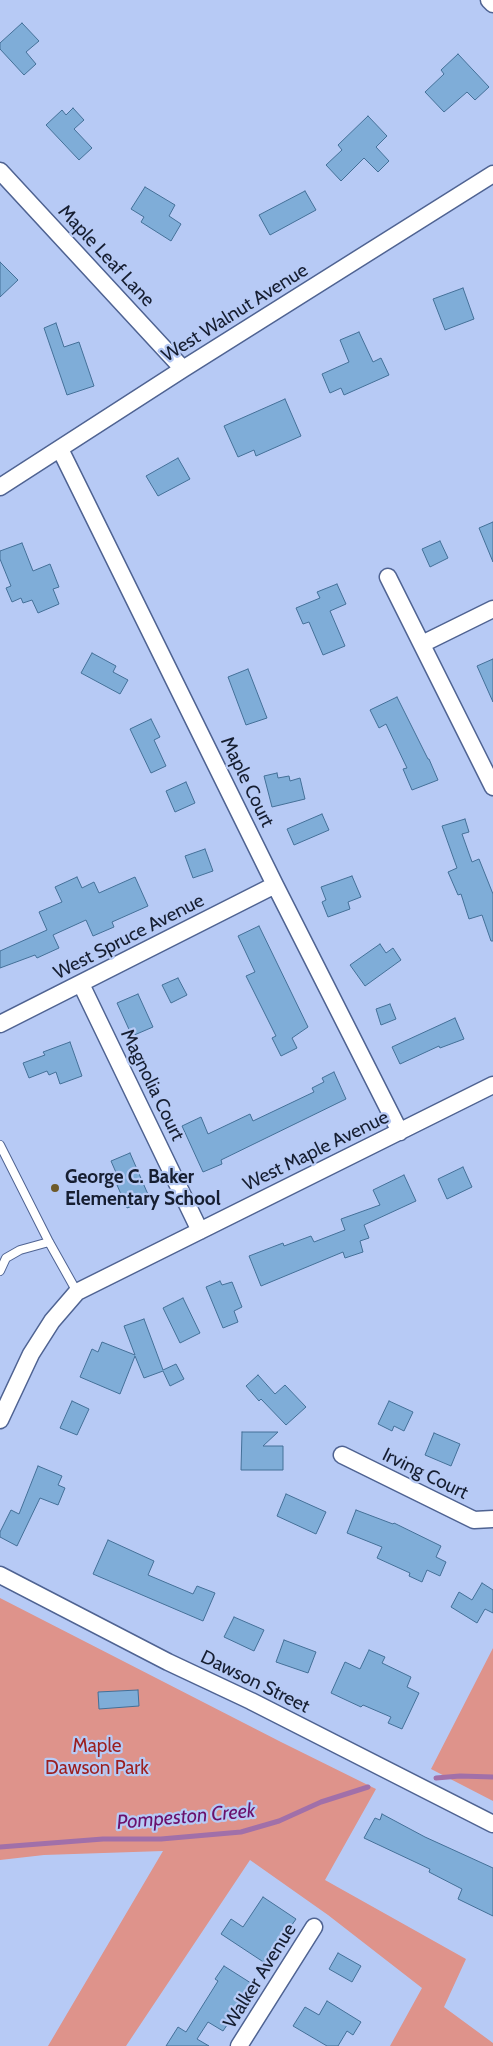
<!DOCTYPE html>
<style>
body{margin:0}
canvas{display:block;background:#b7caf5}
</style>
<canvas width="493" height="2046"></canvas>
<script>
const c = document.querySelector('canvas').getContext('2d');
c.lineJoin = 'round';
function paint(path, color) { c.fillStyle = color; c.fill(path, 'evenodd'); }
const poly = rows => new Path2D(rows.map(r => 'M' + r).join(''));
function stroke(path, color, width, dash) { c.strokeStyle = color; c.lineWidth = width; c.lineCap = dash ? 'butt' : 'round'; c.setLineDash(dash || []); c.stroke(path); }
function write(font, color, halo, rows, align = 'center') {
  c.font = font + ' Cabin,sans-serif'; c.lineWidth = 4.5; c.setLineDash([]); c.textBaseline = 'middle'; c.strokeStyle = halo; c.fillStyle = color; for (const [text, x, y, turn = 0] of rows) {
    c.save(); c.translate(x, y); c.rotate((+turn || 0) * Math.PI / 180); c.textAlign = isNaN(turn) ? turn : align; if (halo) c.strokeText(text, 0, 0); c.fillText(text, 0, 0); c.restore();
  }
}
const green = poly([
 [0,1598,281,1742,376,1789,325,1880,466,1959,444,2007,493,2043,493,2046,390,2046,422,1988,328,1915,250,1860,126,2046,48,2046,163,1851,44,1855,0,1860],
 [493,1648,493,1801,431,1769]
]);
const stream = poly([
 [436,1778,460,1776,493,1777],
 [0,1847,103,1839,161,1839,241,1832,279,1821,321,1802,368,1787]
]);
const building = poly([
 [22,23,39,41,26,52,36,64,24,75,0,49,0,43,22,23],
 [458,54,489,87,475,100,467,92,444,112,425,92,444,74,441,70,458,54],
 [73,108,84,120,74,129,92,148,79,160,46,125,62,110,66,115,73,108],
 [368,116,387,136,376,147,389,161,378,172,364,158,341,181,326,165,342,150,338,145,368,116],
 [145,187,175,205,169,216,181,224,171,241,141,222,144,217,131,209,145,187],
 [305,191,316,210,270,235,259,215,305,191],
 [0,262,18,280,0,297,0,262],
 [463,288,474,319,445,330,433,299,463,288],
 [56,323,64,347,79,342,94,386,67,395,44,328,56,323],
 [359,332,373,362,381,358,389,375,344,395,341,388,330,393,322,374,349,362,340,340,359,332],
 [285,399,301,436,256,456,254,450,238,457,224,426,285,399],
 [178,458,190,479,158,496,146,476,178,458],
 [493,522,493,562,479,528,493,522],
 [440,541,448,558,430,567,422,549,440,541],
 [22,543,33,571,50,564,59,587,53,589,59,604,38,613,32,600,23,603,21,598,12,602,6,588,11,586,0,559,0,551,22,543],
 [337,584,346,604,330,611,345,646,323,655,309,622,303,624,296,608,320,598,317,592,337,584],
 [92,653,116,666,113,672,128,680,120,694,81,673,92,653],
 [493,659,493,702,477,666,493,659],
 [248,669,267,718,246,725,228,677,248,669],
 [397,697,428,759,429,759,438,780,412,790,403,769,407,768,386,724,379,728,370,710,397,697],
 [151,719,160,737,154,740,166,766,151,773,130,729,151,719],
 [277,773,278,778,289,776,290,781,300,778,305,799,272,807,264,776,277,773],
 [186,782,195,803,175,812,166,791,186,782],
 [322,814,329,830,294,845,287,829,322,814],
 [465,819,469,832,462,834,472,862,479,859,493,894,493,941,491,941,482,915,469,919,461,894,458,895,448,872,457,868,442,826,465,819],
 [205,849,213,871,193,878,185,856,205,849],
 [352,876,361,897,348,902,350,909,328,917,322,902,326,900,321,887,352,876],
 [77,877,82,888,94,882,99,893,135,877,148,906,112,922,114,927,93,936,86,920,53,935,59,948,37,958,35,955,0,968,0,951,47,930,39,912,62,902,55,887,77,877],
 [259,926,308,1027,292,1038,297,1048,281,1056,272,1038,276,1036,246,976,255,972,238,936,259,926],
 [380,944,386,953,393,948,401,960,365,986,350,965,380,944],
 [178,978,187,995,171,1003,162,985,178,978],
 [138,994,153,1027,132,1036,117,1003,138,994],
 [390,1004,396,1019,381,1025,376,1009,390,1004],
 [455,1018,464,1039,440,1048,439,1046,400,1064,392,1047,455,1018],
 [70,1042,82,1076,60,1084,56,1072,49,1075,47,1071,29,1078,23,1063,45,1055,43,1052,70,1042],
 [334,1072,346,1099,221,1160,222,1164,203,1172,182,1126,201,1117,208,1134,250,1114,253,1121,314,1092,312,1088,324,1082,322,1078,334,1072],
 [130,1153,150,1199,127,1208,117,1185,121,1184,111,1161,130,1153],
 [463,1167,472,1187,447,1199,438,1179,463,1167],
 [404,1175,416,1201,364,1225,369,1238,360,1241,363,1252,345,1258,343,1252,261,1286,249,1256,283,1243,284,1246,311,1236,314,1242,345,1230,341,1219,380,1205,373,1190,404,1175],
 [220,1281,222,1285,232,1282,242,1307,234,1311,238,1322,223,1328,206,1287,220,1281],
 [183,1298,200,1333,180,1343,163,1308,183,1298],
 [144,1319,163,1370,176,1364,184,1379,170,1386,163,1371,144,1378,135,1356,120,1394,80,1377,92,1349,98,1352,102,1342,135,1355,124,1326,144,1319],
 [258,1375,275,1394,285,1385,306,1407,286,1425,261,1399,259,1401,246,1386,258,1375],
 [72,1401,89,1409,77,1435,60,1428,72,1401],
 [389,1401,413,1412,404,1431,394,1426,392,1431,378,1424,389,1401],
 [242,1432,278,1432,263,1446,283,1446,283,1470,241,1470,242,1432],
 [434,1433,460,1444,451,1466,425,1455,434,1433],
 [38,1466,62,1476,58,1485,65,1488,58,1505,40,1498,17,1546,0,1537,0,1532,11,1510,19,1514,38,1466],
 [286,1494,326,1512,316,1534,277,1516,286,1494],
 [356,1510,393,1524,394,1523,441,1546,436,1557,446,1562,440,1576,427,1570,422,1582,409,1576,410,1573,377,1558,382,1547,347,1533,356,1510],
 [108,1540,154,1561,148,1575,193,1594,197,1586,215,1593,203,1621,93,1574,108,1540],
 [482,1583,493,1590,493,1613,485,1609,477,1623,451,1607,459,1592,472,1600,482,1583],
 [234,1617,264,1630,254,1651,224,1637,234,1617],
 [284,1640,316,1652,308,1673,276,1662,284,1640],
 [369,1650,385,1657,382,1663,411,1677,407,1687,419,1693,402,1729,388,1723,391,1717,363,1705,361,1707,331,1693,345,1662,360,1669,369,1650],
 [138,1690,139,1706,99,1709,98,1692,138,1690],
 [382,1814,425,1837,493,1868,493,1916,458,1899,462,1889,429,1872,430,1869,364,1838,375,1818,380,1820,382,1814],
 [263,1897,296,1919,276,1948,278,1949,268,1965,221,1934,231,1919,243,1927,263,1897],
 [338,1953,361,1966,352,1982,329,1969,338,1953],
 [224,1966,254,1985,223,2031,208,2022,197,2039,209,2046,166,2046,178,2027,186,2032,218,1981,215,1979,224,1966],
 [327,2001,361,2022,353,2035,347,2031,338,2046,327,2046,293,2026,305,2007,319,2015,327,2001]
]);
const service = poly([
 [0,1145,49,1242,77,1292],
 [0,1271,6,1258,20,1250,49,1242]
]);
const minor = poly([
 [489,0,493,4],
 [0,171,183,369],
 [60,449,275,885,400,1132],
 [0,487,183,369,493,174],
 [388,577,493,787],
 [422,644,493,609],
 [81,984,200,1231],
 [0,1024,275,885],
 [0,1420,31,1354,52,1321,77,1292,493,1085],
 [342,1455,474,1520,493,1519],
 [0,1575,168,1662,251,1701,493,1824],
 [239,2046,314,1927]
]);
const markers = [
 [55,1188,5,"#6e5a29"]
];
const streetNames = [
 ["Maple Leaf Lane",106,256,47],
 ["West Walnut Avenue",235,313,-32],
 ["Maple Court",247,782,64],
 ["West Spruce Avenue",129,937,-27],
 ["Magnolia Court",152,1085,64],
 ["West Maple Avenue",316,1151,-26],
 ["Irving Court",425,1474,26],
 ["Dawson Street",255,1682,26],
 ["Walker Avenue",260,1976,-58]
];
const poiNames = [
 ["George C. Baker",65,1177],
 ["Elementary School",65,1199]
];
const parkNames = [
 ["Maple",97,1746],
 ["Dawson Park",97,1768]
];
const waterNames = [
 ["Pompeston Creek",186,1817,-5]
];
paint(green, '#de938b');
stroke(stream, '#a170a9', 5);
paint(building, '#7fadd8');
stroke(building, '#447098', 1);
stroke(service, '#4f6392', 10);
stroke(minor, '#4f6392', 19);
stroke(service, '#fff', 8);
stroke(minor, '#fff', 16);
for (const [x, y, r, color] of markers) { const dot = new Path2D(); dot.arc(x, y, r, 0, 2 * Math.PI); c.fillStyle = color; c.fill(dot); stroke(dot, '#b7caf5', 2); }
write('19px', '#161e31', '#b7caf5', streetNames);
write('bold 19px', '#161e31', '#b7caf5', poiNames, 'left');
write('19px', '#9b1f1f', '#b7caf5', parkNames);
write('italic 20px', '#6a106c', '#b7caf5', waterNames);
</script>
